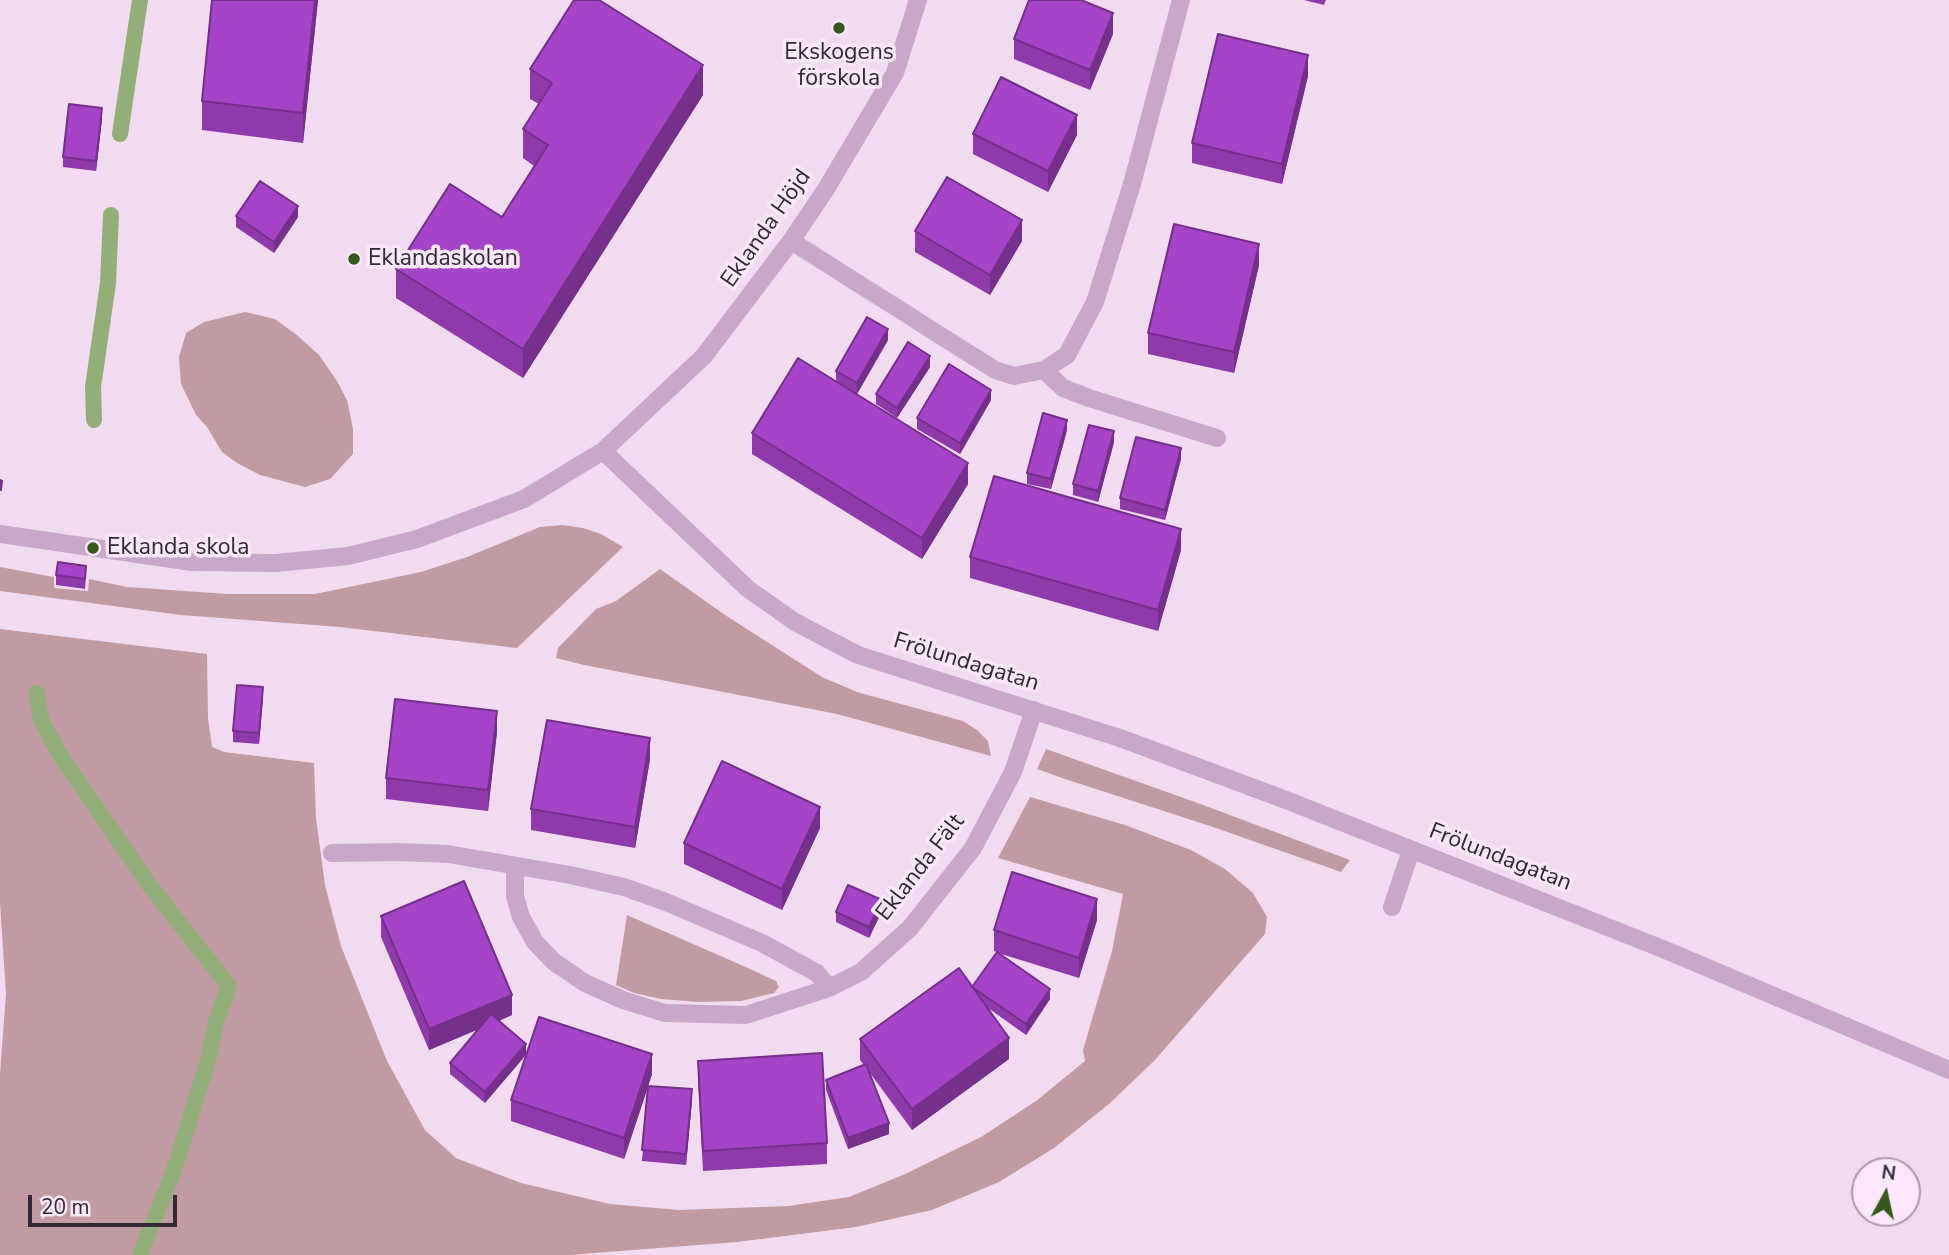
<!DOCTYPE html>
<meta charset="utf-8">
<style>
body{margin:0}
#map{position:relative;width:1949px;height:1255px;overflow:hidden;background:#f2dbf1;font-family:"Nunito Sans",sans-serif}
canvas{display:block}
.north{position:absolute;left:1851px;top:1157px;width:70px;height:70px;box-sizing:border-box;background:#fae7f9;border:2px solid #ab9aab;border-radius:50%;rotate:8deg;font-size:19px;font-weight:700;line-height:28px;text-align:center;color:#342736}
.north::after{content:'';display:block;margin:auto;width:24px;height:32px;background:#36581c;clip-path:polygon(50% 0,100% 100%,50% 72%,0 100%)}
.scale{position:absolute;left:28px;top:1195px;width:149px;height:32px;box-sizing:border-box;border:4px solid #342736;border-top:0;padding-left:9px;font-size:21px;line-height:24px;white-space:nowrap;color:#342736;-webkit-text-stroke:5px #fae7f9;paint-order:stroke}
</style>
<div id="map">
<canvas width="1949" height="1255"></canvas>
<div class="north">N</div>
<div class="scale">20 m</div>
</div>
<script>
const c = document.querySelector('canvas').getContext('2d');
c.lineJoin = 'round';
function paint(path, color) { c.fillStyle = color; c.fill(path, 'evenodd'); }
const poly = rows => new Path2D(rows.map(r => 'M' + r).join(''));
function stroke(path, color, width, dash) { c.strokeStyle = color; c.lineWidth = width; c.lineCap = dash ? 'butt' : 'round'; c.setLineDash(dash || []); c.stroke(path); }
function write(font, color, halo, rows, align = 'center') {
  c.font = font + ' "Nunito Sans",sans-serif'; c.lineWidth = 7; c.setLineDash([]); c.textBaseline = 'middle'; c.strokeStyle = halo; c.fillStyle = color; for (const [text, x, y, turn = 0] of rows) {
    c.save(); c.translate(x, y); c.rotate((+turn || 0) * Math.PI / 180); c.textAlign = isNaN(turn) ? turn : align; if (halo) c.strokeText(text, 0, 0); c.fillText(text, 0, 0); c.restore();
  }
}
const green = poly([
 [245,312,275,319,298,336,319,355,337,381,347,400,353,429,353,454,330,479,305,487,260,475,237,463,222,452,207,427,196,415,181,384,179,357,186,333,204,322],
 [562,525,583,528,601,534,623,547,517,648,340,627,181,615,0,591,0,567,54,577,54,588,88,591,89,579,127,587,228,594,315,594,421,572,467,557,540,527],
 [660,569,725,615,822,677,857,692,963,721,977,730,988,741,991,756,837,714,584,665,556,658,558,648,596,609,616,601],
 [0,629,207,654,208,718,212,747,224,752,314,763,316,818,325,885,341,946,387,1061,425,1130,456,1158,521,1183,610,1204,679,1210,788,1206,849,1197,903,1175,981,1137,1036,1101,1085,1061,1083,1050,1112,951,1123,894,998,858,1030,797,1125,825,1191,850,1225,869,1253,893,1267,917,1265,934,1155,1060,1109,1104,1054,1148,999,1182,932,1210,856,1227,737,1242,569,1255,0,1255,0,1074,6,994,0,903],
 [1046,749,1195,802,1350,860,1341,872,1213,827,1065,779,1037,769],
 [627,915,748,968,776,981,779,987,774,993,741,1001,698,1002,661,999,634,993,616,985]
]);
const stream = poly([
 [120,134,140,0],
 [94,420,93,387,108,283,111,215],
 [37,693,41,720,60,755,150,886,229,986,216,1022,208,1061,174,1170,140,1255]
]);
const minor = poly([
 [791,241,995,370,1014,376,1044,370,1067,355,1095,302,1132,184,1181,0],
 [1044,370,1063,388,1089,398,1217,438],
 [603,451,748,589,795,622,858,655,1120,738,1286,800,1663,949,1949,1070],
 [0,534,192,562,276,563,348,556,417,539,524,499,603,451,704,356,791,241,826,189,895,73,918,0],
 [332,853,400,852,448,854,570,875,624,887,666,902,762,943,817,973,829,988],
 [515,866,515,896,521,917,535,942,554,962,585,983,623,1000,665,1013,746,1015,829,988,861,972,910,928,973,848,1013,772,1034,710],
 [1392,907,1411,850]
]);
const wall = poly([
 [212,0,318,0,303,143,202,130,202,101],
 [1304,0,1326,0,1324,5],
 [1113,34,1090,90,1014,59,1014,39],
 [530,69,703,95,523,378,396,298,396,269,502,217,534,166,523,158,523,129,539,104,530,99],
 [1308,76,1282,184,1192,163,1192,143],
 [102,119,96,171,63,167,63,157],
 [973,134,1077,135,1048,192,973,154],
 [236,216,298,217,274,253,236,227],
 [915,231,1022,241,990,295,915,252],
 [1259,265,1234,373,1148,354,1148,333],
 [888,340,857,394,968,484,922,559,752,454,752,433,836,381,836,371],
 [930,367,897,418,876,404,876,394],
 [991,400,960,454,917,429,917,418],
 [1067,430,1051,489,1027,484,1027,473],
 [1114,442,1098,502,1073,495,1073,484],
 [1181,459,1165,520,1120,509,1120,498],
 [1181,550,1158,631,970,578,970,557],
 [56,575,86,577,85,589,56,585],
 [263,697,259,744,233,742,233,731],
 [497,732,488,811,386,799,386,778],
 [650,759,635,848,531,830,531,809],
 [820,828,782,910,684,864,684,843],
 [882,911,869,938,836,922,836,912],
 [381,916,512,1015,499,1021,485,1103,450,1074,450,1063,479,1029,429,1050,381,937],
 [1097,920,1079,978,998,953,1050,999,1026,1035,988,1008,1009,1059,912,1130,870,1073,889,1134,848,1149,826,1090,826,1080,864,1065,860,1060,860,1039,972,987,997,952,994,951,994,930],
 [698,1061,827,1143,827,1164,703,1171,698,1082],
 [652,1074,648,1086,692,1100,686,1165,642,1161,648,1087,624,1159,511,1121,511,1100]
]);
const shadedWall = poly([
 [315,0,318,0,303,143,303,113],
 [1113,13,1113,34,1090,90,1090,70],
 [1308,55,1308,76,1282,184,1282,164],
 [703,65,703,95,523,378,523,349],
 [102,108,102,119,96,171,96,161],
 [1077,115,1077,135,1048,192,1048,171],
 [298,206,298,217,274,253,274,242],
 [1022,220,1022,241,990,295,990,275],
 [1259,244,1259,265,1234,373,1234,352],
 [888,329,888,340,857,394,857,383],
 [930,356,930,367,897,418,897,408],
 [991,390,991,400,960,454,960,443],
 [1067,420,1067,430,1051,489,1051,479],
 [1114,431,1114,442,1098,502,1098,491],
 [1181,448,1181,459,1165,520,1165,510],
 [968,463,968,484,922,559,922,538],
 [1181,529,1181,550,1158,631,1158,610],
 [263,687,263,697,259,744,259,733],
 [497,711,497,732,488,811,488,790],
 [650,738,650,759,635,848,635,827],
 [820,807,820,828,782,910,782,889],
 [1097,899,1097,920,1079,978,1079,958],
 [882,900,882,911,869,938,869,927],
 [1050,989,1050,999,1026,1035,1026,1024],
 [512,995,512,1015,429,1050,429,1029],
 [1009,1038,1009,1059,912,1130,912,1109],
 [526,1044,526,1055,485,1103,485,1092],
 [652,1054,652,1074,624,1159,624,1138],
 [692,1089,692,1100,686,1165,686,1154],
 [889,1123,889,1134,848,1149,848,1138]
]);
const building = poly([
 [212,0,315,0,303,113,202,101,212,0],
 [574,0,599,0,703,65,523,349,396,269,450,184,502,217,548,145,523,129,552,83,530,69,574,0],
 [1029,0,1081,0,1113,13,1090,70,1014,39,1029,0],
 [1218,34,1308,55,1282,164,1192,143,1218,34],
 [1001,77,1077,115,1048,171,973,134,1001,77],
 [69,104,102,108,96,161,63,157,69,104],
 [947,177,1022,220,990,275,915,231,947,177],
 [260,181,298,206,274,242,236,216,260,181],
 [1174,224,1259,244,1234,352,1148,333,1174,224],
 [867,317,888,329,857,383,836,371,867,317],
 [908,342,930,356,897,408,876,394,908,342],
 [798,358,968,463,922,538,752,433,798,358],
 [949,364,991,390,960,443,917,418,949,364],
 [1043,413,1067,420,1051,479,1027,473,1043,413],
 [1089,425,1114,431,1098,491,1073,484,1089,425],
 [1136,437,1181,448,1165,510,1120,498,1136,437],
 [994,476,1181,529,1158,610,970,557,994,476],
 [0,480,2,481,1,490,0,490,0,480],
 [58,562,86,566,85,579,56,575,58,562],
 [237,685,263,687,259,733,233,731,237,685],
 [395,699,497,711,488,790,386,778,395,699],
 [547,720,650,738,635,827,531,809,547,720],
 [722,761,820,807,782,889,684,843,722,761],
 [1012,872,1097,899,1079,958,994,930,1012,872],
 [464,881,512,995,429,1029,381,916,464,881],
 [848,885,882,900,869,927,836,912,848,885],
 [997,952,1050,989,1026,1024,972,987,997,952],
 [959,968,1009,1038,912,1109,860,1039,959,968],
 [491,1014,526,1044,485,1092,450,1063,491,1014],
 [539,1017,652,1054,624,1138,511,1100,539,1017],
 [822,1053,827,1143,703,1151,698,1061,822,1053],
 [866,1064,889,1123,848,1138,826,1080,866,1064],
 [648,1086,692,1089,686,1154,642,1150,648,1086]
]);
const markers = [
 [839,28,7,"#36581c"],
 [354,259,7,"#36581c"],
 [93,548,7,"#36581c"]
];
const poiNames = [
 ["Ekskogens",839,53,"center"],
 ["förskola",839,79,"center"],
 ["Eklandaskolan",368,259],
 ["Eklanda skola",107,548]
];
const streetNames = [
 ["Eklanda Höjd",767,229,-55],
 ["Frölundagatan",966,663,17],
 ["Frölundagatan",1500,858,21],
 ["Eklanda Fält",921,868,-52]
];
paint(green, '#c19ba1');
stroke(stream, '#92af79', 16);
stroke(minor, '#c9a7ca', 18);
paint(wall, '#8f3aab');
paint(shadedWall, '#74308b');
paint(building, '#a644c7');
stroke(building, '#74308b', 2);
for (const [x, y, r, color] of markers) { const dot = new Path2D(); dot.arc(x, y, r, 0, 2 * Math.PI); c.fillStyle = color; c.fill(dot); stroke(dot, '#fae7f9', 2.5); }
write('23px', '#342736', '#fae7f9', poiNames, 'left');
write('23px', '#342736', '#fae7f9', streetNames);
</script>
